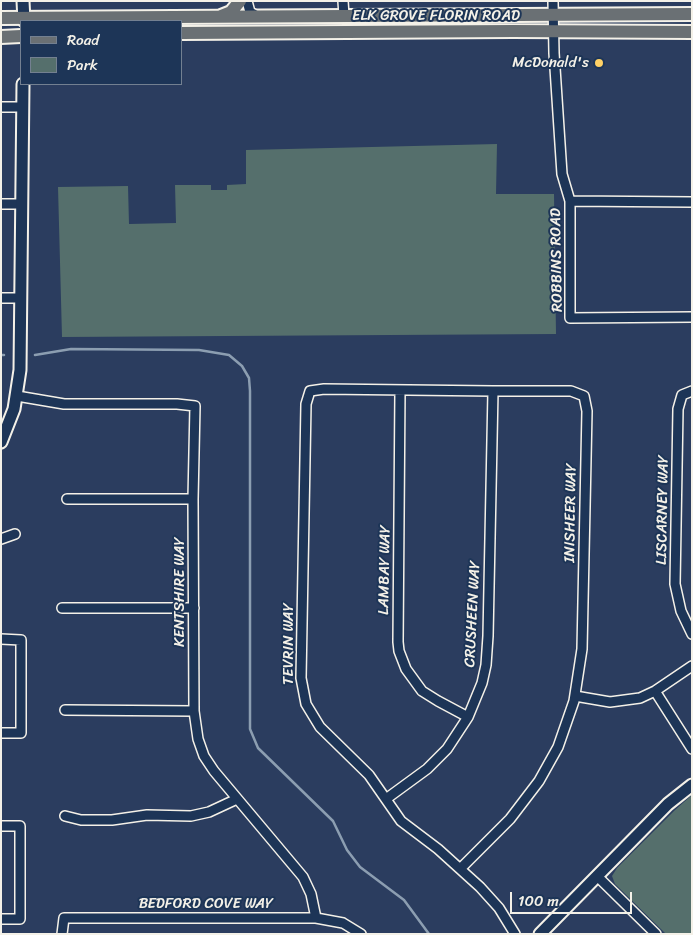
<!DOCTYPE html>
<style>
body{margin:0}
#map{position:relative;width:693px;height:935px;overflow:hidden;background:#2b3d5f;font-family:Sriracha,sans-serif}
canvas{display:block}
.frame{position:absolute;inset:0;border:2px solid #f4f1e8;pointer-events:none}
.legend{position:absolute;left:20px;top:20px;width:162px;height:65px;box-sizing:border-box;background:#1d3557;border:1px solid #738091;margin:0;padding:6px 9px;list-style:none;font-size:15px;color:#f4f1e8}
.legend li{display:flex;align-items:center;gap:10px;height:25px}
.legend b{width:25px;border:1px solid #738091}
.scale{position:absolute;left:510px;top:892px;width:122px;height:22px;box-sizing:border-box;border:2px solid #f4f1e8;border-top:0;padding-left:6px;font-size:15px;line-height:18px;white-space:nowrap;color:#f4f1e8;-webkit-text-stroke:4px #1d3557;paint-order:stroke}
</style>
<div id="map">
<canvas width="693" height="935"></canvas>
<div class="frame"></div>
<ul class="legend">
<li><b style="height:6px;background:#6a7074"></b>Road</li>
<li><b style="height:14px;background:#556f6c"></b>Park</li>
</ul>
<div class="scale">100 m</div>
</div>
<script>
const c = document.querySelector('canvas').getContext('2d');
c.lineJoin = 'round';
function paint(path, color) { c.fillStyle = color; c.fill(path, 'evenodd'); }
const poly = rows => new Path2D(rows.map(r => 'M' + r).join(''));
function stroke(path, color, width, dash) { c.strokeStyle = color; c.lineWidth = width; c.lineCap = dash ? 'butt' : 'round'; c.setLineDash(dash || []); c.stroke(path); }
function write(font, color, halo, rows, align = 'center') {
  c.font = font + ' Sriracha,sans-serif'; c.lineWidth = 4; c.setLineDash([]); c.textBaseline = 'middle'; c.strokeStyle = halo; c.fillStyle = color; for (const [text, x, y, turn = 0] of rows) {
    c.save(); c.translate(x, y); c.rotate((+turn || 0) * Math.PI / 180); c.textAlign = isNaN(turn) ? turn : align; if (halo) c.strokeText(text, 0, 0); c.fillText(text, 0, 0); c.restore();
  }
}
const green = poly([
 [497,144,496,194,554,194,556,334,62,337,58,187,128,186,129,224,176,223,175,185,211,185,211,190,227,190,227,185,246,184,246,150],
 [692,795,692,934,666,934,615,884,612,876,617,868,675,810]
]);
const stream = poly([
 [1,355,4,355],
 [35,355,71,349,199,350,229,355,242,366,249,378,250,391,250,729,258,748,333,821,347,850,360,867,404,900,429,934]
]);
const street = poly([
 [247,1,250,12,257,16],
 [343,1,344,16],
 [553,1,554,53,562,174,570,201,570,318,692,317],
 [1,107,22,107],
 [570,201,692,202],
 [1,204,22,204],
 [1,298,21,298],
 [400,390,398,642,399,651,406,669,422,691,438,701,468,717],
 [692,391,682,395,678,409,675,584,681,611,692,634],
 [17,396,64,404,177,404,195,406,193,499,194,711,198,739,204,756,214,771,303,877,311,894,316,918],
 [67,499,193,499],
 [1,539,15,534],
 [62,608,194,608],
 [1,639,21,640,21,733,1,733],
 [655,691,692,749],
 [575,696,610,702,640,698,655,691,692,666],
 [65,710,194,711],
 [386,799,427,769,447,749,468,717,482,683,486,665,488,636,493,391],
 [65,816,81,820,112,820,147,815,191,816,209,812,237,799],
 [1,826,20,826,20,919,1,919],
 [461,868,510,819,539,781,558,747,574,701,582,649,587,411,584,396,571,391,493,391,324,389,310,391,306,404,301,678,306,704,320,727,369,775,401,821,438,849,480,887,499,908,515,934],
 [597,876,656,934],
 [62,934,64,918,316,918,343,923,361,934]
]);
const secondary = poly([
 [23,1,24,21],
 [1,442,14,409,20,370,23,84],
 [540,934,668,804,692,785]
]);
const primary = poly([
 [221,16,231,12,240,1],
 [1,18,692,14],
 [181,33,513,31,692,32],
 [1,37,21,36]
]);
const markers = [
 [599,63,5,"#ffd166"]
];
const streetNames = [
 ["ELK GROVE FLORIN ROAD",436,16],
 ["ROBBINS ROAD",557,260,-91],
 ["LISCARNEY WAY",663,510,-89],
 ["INISHEER WAY",571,513,-89],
 ["LAMBAY WAY",385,570,-89],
 ["KENTSHIRE WAY",180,592,-90],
 ["CRUSHEEN WAY",473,614,-87],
 ["TEVRIN WAY",289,644,-90],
 ["BEDFORD COVE WAY",206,904]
];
const poiNames = [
 ["McDonald's",589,63]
];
paint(green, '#556f6c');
stroke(stream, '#8c9eb1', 2.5);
stroke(street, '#f4f1e8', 12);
stroke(secondary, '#f4f1e8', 15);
stroke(primary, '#f4f1e8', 16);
stroke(street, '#1d3557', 9);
stroke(secondary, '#1d3557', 11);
stroke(primary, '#6a7074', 12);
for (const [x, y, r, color] of markers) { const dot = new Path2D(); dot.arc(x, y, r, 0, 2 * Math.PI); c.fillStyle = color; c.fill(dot); stroke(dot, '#1d3557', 2); }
write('15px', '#f4f1e8', '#1d3557', streetNames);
write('15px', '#f4f1e8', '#1d3557', poiNames, 'right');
</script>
